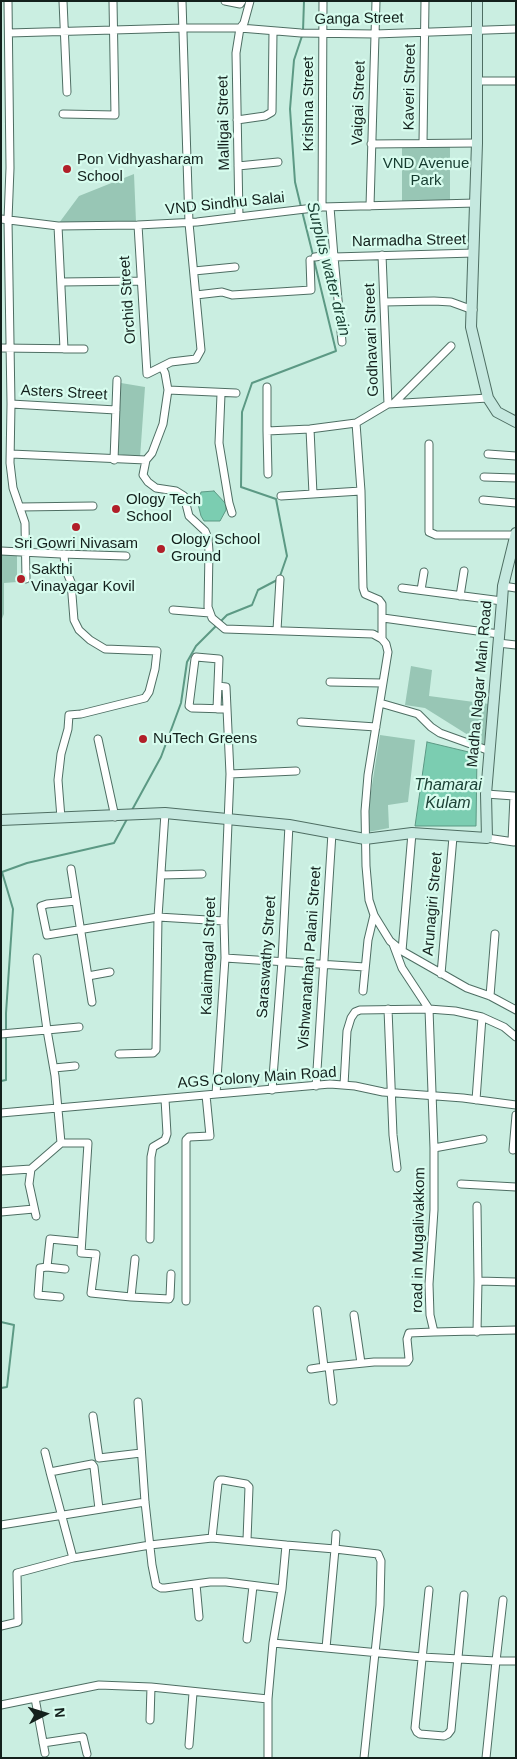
<!DOCTYPE html>
<style>
body{margin:0}
#map{position:relative;width:517px;height:1759px;overflow:hidden;background:#caeee1;font-family:Helvetica,sans-serif}
canvas{display:block}
.frame{position:absolute;inset:0;border:2px solid #13201c;pointer-events:none}
.north{position:absolute;left:20px;top:1689px;width:50px;height:50px;-webkit-text-stroke:4px #d7fcee;paint-order:stroke;rotate:85deg;font-size:14px;font-weight:700;line-height:20px;text-align:center;color:#13201c}
.north::after{content:'';display:block;margin:auto;width:18px;height:22px;background:#13201c;clip-path:polygon(50% 0,100% 100%,50% 72%,0 100%)}
</style>
<div id="map">
<canvas width="517" height="1759"></canvas>
<div class="frame"></div>
<div class="north">N</div>
</div>
<script>
const c = document.querySelector('canvas').getContext('2d');
c.lineJoin = 'round';
function paint(path, color) { c.fillStyle = color; c.fill(path, 'evenodd'); }
const poly = rows => new Path2D(rows.map(r => 'M' + r).join(''));
function stroke(path, color, width, dash) { c.strokeStyle = color; c.lineWidth = width; c.lineCap = dash ? 'butt' : 'round'; c.setLineDash(dash || []); c.stroke(path); }
function write(font, color, halo, rows, align = 'center') {
  c.font = font + ' Helvetica,sans-serif'; c.lineWidth = 4.5; c.setLineDash([]); c.textBaseline = 'middle'; c.strokeStyle = halo; c.fillStyle = color; for (const [text, x, y, turn = 0] of rows) {
    c.save(); c.translate(x, y); c.rotate((+turn || 0) * Math.PI / 180); c.textAlign = isNaN(turn) ? turn : align; if (halo) c.strokeText(text, 0, 0); c.fillText(text, 0, 0); c.restore();
  }
}
const green = poly([
 [402,144,450,144,450,201,402,201],
 [134,174,136,222,59,223,79,196],
 [121,383,145,387,140,458,118,456],
 [1,551,17,551,17,582,4,583,4,614,1,621],
 [411,666,432,670,429,696,489,704,484,745,425,708,405,705],
 [380,735,415,740,408,802,388,805,389,828,368,832,369,804]
]);
const water = poly([
 [214,491,226,504,226,510,220,521,204,521,201,516,198,504,201,492,214,491],
 [427,742,477,754,476,826,415,826,427,742]
]);
const stream = poly([
 [303,31,304,1],
 [301,207,295,182,290,109,294,60,302,36],
 [302,211,313,255],
 [220,622,227,615,252,605,258,590,279,579,287,556,276,499,241,487,242,412,252,383,336,351,314,260],
 [132,810,161,757,181,703,187,662,196,646,217,625],
 [6,1031,6,1013,13,909,2,872,27,863,114,843,127,819],
 [1,1081,6,1080,6,1036],
 [1,1322,14,1325,7,1387,1,1388]
]);
const street = poly([
 [8,1,10,168,8,220,11,404,10,463,13,488,25,523,26,579],
 [63,1,67,92],
 [225,1,240,4,242,1],
 [9,33,183,28,240,28,301,33,375,34,516,29],
 [477,81,516,81],
 [63,114,115,115,113,1],
 [237,120,265,116,272,112,273,32],
 [423,143,425,1],
 [371,144,477,143],
 [238,166,278,162],
 [370,206,376,1],
 [322,207,323,1],
 [330,207,334,257,474,253],
 [239,217,236,53,240,28,244,23,250,1],
 [1,219,58,226,138,225,197,222,322,207,476,203],
 [138,225,147,374,171,362,196,359,201,350,189,223,182,1],
 [58,226,64,349],
 [382,255,388,404],
 [315,257,334,254],
 [334,257,342,342],
 [194,271,235,267],
 [61,282,140,281],
 [196,295,222,292,232,295,311,290,310,260],
 [384,302,434,301,451,302,473,310],
 [1,348,84,349],
 [162,367,165,373,168,390,163,424,152,453,146,460,143,475,148,482,156,488,176,491,184,496,189,516,205,531,208,538,209,551,208,607,212,618,225,629,373,634,382,639,386,644,388,652,368,775,365,811,366,866,369,900,374,915,390,941,402,951,467,988,490,996,516,1010],
 [168,390,236,393],
 [221,394,219,443,229,503,232,513],
 [394,403,451,346],
 [11,404,116,410],
 [356,423,361,491,363,588,365,594,379,600,382,604,382,639],
 [310,429,313,494],
 [267,431,267,387],
 [429,444,429,532,436,535,515,535],
 [11,454,146,460],
 [488,454,516,456],
 [114,460,117,380],
 [268,474,267,431,310,429,356,423,388,404,488,398],
 [484,477,516,478],
 [281,496,361,491],
 [483,500,516,503],
 [20,507,93,506],
 [1,551,61,554,126,556],
 [503,586,516,588],
 [402,588,502,601],
 [421,590,424,572],
 [460,596,464,571],
 [173,610,210,613],
 [383,618,499,634],
 [277,630,280,579],
 [498,643,516,645],
 [330,682,382,683],
 [380,703,418,714,431,727,440,733,490,751],
 [217,709,219,659,196,657,195,659,189,706,192,708,227,709],
 [301,722,376,727],
 [98,739,115,817],
 [230,774,296,771],
 [486,794,514,796,512,841],
 [61,818,58,780,61,754,68,729,69,715,81,714,145,698,149,692,155,669,157,651,105,649,90,640,79,630,74,620,71,582,65,568,64,554],
 [487,838,514,842],
 [71,869,92,1002],
 [161,875,202,874],
 [76,901,47,904,41,906,47,935,158,917,224,921],
 [393,944,402,968,429,1009,434,1148,434,1210,429,1284,430,1315,434,1332,516,1330],
 [402,951,412,833],
 [37,958,47,1030,79,1027],
 [225,958,365,967],
 [441,974,453,837],
 [88,976,110,972],
 [363,991,368,940,374,915],
 [490,996,495,934],
 [388,1009,393,1135,397,1168],
 [1,1034,47,1030,55,1076,61,1143],
 [119,1054,153,1053,156,1050,158,917,165,813],
 [54,1068,75,1066],
 [344,1085,347,1031,351,1018,355,1012,360,1010,429,1009,455,1011,482,1017,504,1027,516,1037],
 [316,1086,332,833],
 [272,1090,282,961,289,825],
 [216,1094,225,958,224,921,230,774,226,687,218,686],
 [476,1100,482,1017],
 [1,1113,330,1084,355,1086,383,1092,463,1098,516,1105],
 [434,1148,483,1139],
 [513,1150,516,1115],
 [1,1171,31,1169],
 [461,1184,516,1187],
 [477,1206,478,1281],
 [1,1212,34,1209],
 [36,1216,29,1184,31,1169,61,1143,88,1143,81,1253,96,1254,91,1293,131,1297,135,1259],
 [150,1239,151,1157,153,1147,165,1140,167,1134,165,1099],
 [47,1267,40,1268,38,1295,60,1297],
 [65,1269,47,1267,50,1239,81,1242],
 [131,1297,169,1299,170,1297,171,1274],
 [186,1301,186,1140,189,1137,210,1136,206,1095],
 [317,1310,324,1367,374,1362,407,1362,409,1359,407,1339,409,1333,434,1332],
 [354,1315,361,1363],
 [477,1332,478,1281,516,1282],
 [329,1367,333,1401],
 [311,1369,324,1367],
 [138,1402,145,1502,152,1565,156,1585,161,1588,165,1588,210,1582,226,1582,282,1589],
 [93,1416,99,1458,141,1453],
 [45,1452,50,1472],
 [1,1525,145,1502],
 [336,1534,335,1549,378,1554,381,1561,380,1605,364,1758],
 [212,1538,218,1483,220,1480,223,1480,246,1484,249,1487,247,1540],
 [286,1545,335,1549,326,1648],
 [73,1558,50,1472,92,1464,94,1467,99,1509],
 [196,1584,199,1617],
 [429,1590,415,1728,417,1732,420,1734,444,1736,448,1734,451,1730,464,1595],
 [503,1600,496,1661,516,1661],
 [1,1626,18,1622,17,1573,73,1558,150,1545,212,1538,286,1545,282,1589,273,1643,268,1699,268,1758],
 [247,1639,253,1586],
 [273,1643,422,1657,496,1661,486,1758],
 [35,1698,45,1753],
 [1,1705,99,1685,151,1687,268,1699],
 [150,1720,151,1687],
 [43,1743,83,1737,87,1754],
 [189,1745,193,1693]
]);
const secondary = poly([
 [477,1,477,143,471,327,488,398,497,412,516,422],
 [1,820,165,813,289,825,365,839,412,833,487,838,486,794,502,601,503,586,516,533]
]);
const markers = [
 [67,169,5,"#b11f29"],
 [116,509,5,"#b11f29"],
 [76,527,5,"#b11f29"],
 [161,549,5,"#b11f29"],
 [21,579,5,"#b11f29"],
 [143,739,5,"#b11f29"]
];
const streetNames = [
 ["Ganga Street",359,19,-1],
 ["Kaveri Street",410,87,-89],
 ["Vaigai Street",359,103,-88],
 ["Krishna Street",309,104,-90],
 ["Malligai Street",224,123,-91],
 ["VND Sindhu Salai",225,204,-6],
 ["Narmadha Street",409,241,-1],
 ["Orchid Street",128,300,-94],
 ["Godhavari Street",372,340,-92],
 ["Asters Street",64,393,3],
 ["Madha Nagar Main Road",480,684,-85],
 ["Arunagiri Street",433,904,-85],
 ["Kalaimagal Street",209,956,-88],
 ["Saraswathy Street",267,957,-86],
 ["Vishwanathan Palani Street",310,958,-86],
 ["AGS Colony Main Road",257,1078,-4],
 ["road in Mugalivakkom",419,1240,-89]
];
const poiNames = [
 ["Pon Vidhyasharam",77,160],
 ["School",77,177],
 ["Ology Tech",126,500],
 ["School",126,517],
 ["Ology School",171,540],
 ["Ground",171,557],
 ["Sri Gowri Nivasam",76,544,"center"],
 ["Sakthi",31,570],
 ["Vinayagar Kovil",31,587],
 ["NuTech Greens",153,739]
];
const parkNames = [
 ["VND Avenue",426,164],
 ["Park",426,181]
];
const waterNames = [
 ["Surplus water drain",328,269,76],
 ["Thamarai",448,786],
 ["Kulam",448,804]
];
paint(green, '#98c6b5');
paint(water, '#7bcdb1');
stroke(water, '#5c9984', 1);
stroke(stream, '#5c9984', 2);
stroke(street, '#4e6e63', 9);
stroke(secondary, '#4e6e63', 12);
stroke(street, '#fff', 7);
stroke(secondary, '#c5e8df', 10);
for (const [x, y, r, color] of markers) { const dot = new Path2D(); dot.arc(x, y, r, 0, 2 * Math.PI); c.fillStyle = color; c.fill(dot); stroke(dot, '#d7fcee', 2); }
write('15px', '#13201c', '#d7fcee', streetNames);
write('15px', '#13201c', '#d7fcee', poiNames, 'left');
write('15px', '#153b2f', '#d7fcee', parkNames);
write('italic 16px', '#1d4236', '#d7fcee', waterNames);
</script>
